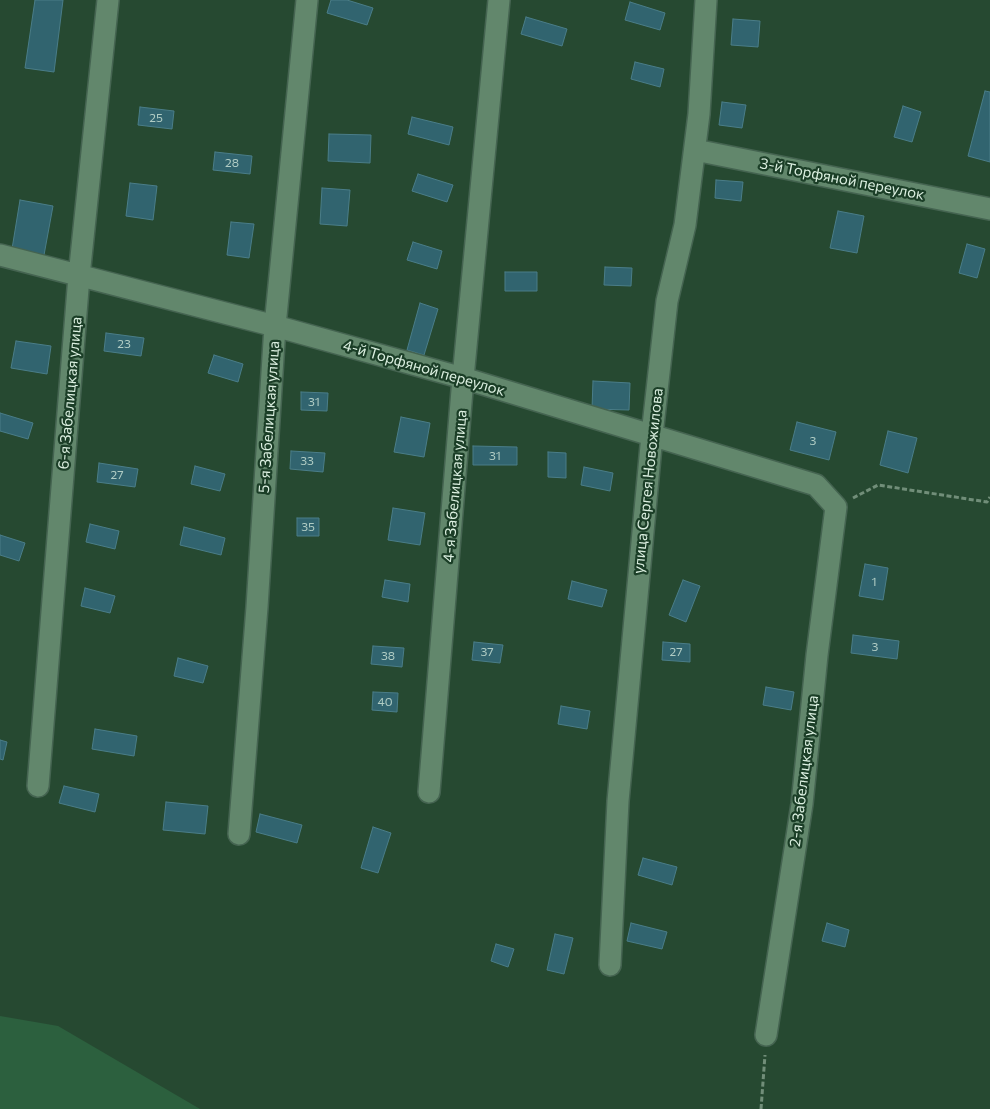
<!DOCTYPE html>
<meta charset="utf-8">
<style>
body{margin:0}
canvas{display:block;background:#264931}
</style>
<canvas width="990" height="1109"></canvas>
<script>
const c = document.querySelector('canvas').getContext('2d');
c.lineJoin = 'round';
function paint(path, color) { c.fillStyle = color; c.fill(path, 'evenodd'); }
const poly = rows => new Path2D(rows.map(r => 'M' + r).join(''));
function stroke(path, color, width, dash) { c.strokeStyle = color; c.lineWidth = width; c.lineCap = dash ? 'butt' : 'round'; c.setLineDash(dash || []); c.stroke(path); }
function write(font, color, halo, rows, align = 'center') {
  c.font = font + ' Commissioner,sans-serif'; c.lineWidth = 4.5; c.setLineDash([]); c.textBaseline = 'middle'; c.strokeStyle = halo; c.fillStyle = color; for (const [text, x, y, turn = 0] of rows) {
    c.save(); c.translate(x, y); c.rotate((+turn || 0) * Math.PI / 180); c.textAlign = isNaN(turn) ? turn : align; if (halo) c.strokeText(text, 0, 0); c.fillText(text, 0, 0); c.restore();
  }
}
const green = poly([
 [0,1016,58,1026,200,1109,0,1109]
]);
const building = poly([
 [35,0,63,0,54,72,25,68,35,0],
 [331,0,347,0,373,8,367,25,327,13,331,0],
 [630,2,665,13,660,30,625,20,630,2],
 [526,17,567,29,562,46,521,34,526,17],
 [733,19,760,21,758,47,731,45,733,19],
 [635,62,664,69,660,87,631,79,635,62],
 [985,91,990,92,990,162,968,156,985,91],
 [722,102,746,105,742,128,719,125,722,102],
 [903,106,921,112,912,142,894,137,903,106],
 [140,107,174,111,172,129,138,125,140,107],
 [412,117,453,127,449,145,408,134,412,117],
 [329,134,371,135,370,163,328,161,329,134],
 [215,152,252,156,250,174,213,170,215,152],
 [418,174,453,185,447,202,412,191,418,174],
 [716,180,743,182,741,201,715,198,716,180],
 [130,183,157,186,153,220,126,216,130,183],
 [322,188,350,190,347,226,320,224,322,188],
 [20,200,53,206,44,255,12,249,20,200],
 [838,211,864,216,857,253,830,248,838,211],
 [231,222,254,224,249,258,227,255,231,222],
 [413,242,442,251,437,269,407,260,413,242],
 [967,244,985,249,977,278,959,273,967,244],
 [605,267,632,268,631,286,604,285,605,267],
 [505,272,537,272,537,291,505,291,505,272],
 [420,303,438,309,424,355,407,350,420,303],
 [106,333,144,338,141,356,104,351,106,333],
 [16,341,51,346,47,374,11,368,16,341],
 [214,355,243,364,238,382,208,373,214,355],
 [593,381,630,383,629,410,592,409,593,381],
 [301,392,328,393,327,411,301,410,301,392],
 [0,413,33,423,28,439,0,431,0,413],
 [401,417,430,423,424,457,394,452,401,417],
 [797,422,836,432,829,460,790,450,797,422],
 [888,431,917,438,908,473,880,465,888,431],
 [473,446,517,447,517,465,473,465,473,446],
 [291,451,325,453,323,472,290,469,291,451],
 [548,452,566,453,566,478,548,477,548,452],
 [99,463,138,469,135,487,97,482,99,463],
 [195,466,225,474,220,491,191,484,195,466],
 [584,467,613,473,610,491,581,485,584,467],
 [393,508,425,513,420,545,388,540,393,508],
 [297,518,319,518,319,536,297,536,297,518],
 [90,524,119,531,115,549,86,542,90,524],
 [184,527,225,538,221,555,180,545,184,527],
 [0,535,25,543,19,561,0,555,0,535],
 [865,564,888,568,883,600,859,596,865,564],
 [385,580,410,584,408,602,382,597,385,580],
 [683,580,700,586,686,622,669,615,683,580],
 [572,581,607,590,602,607,568,599,572,581],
 [85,588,115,596,110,613,81,606,85,588],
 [853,635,899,641,897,659,851,653,853,635],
 [474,642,503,645,500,663,472,660,474,642],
 [663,642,690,644,690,662,662,660,663,642],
 [373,646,404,648,402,667,371,664,373,646],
 [178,658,208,666,203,683,174,676,178,658],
 [766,687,794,692,791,710,763,705,766,687],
 [373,692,398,693,397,712,372,710,373,692],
 [561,706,590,711,587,729,558,724,561,706],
 [95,729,137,736,134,756,92,749,95,729],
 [0,740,7,742,3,760,0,759,0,740],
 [64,786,99,794,95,812,59,803,64,786],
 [166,802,208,806,205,834,163,830,166,802],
 [260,814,302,825,297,843,256,832,260,814],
 [373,827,391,833,378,873,361,868,373,827],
 [643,858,677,867,672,885,638,875,643,858],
 [631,923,667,932,662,949,627,941,631,923],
 [827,923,849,930,845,947,822,941,827,923],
 [555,934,573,938,564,974,547,970,555,934],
 [496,944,514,949,508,967,491,961,496,944]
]);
const path = poly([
 [853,498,878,485,987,502,990,497],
 [761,1109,765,1055]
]);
const minor = poly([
 [695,150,990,209],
 [0,255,275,326,463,378,816,485,836,507,817,655,802,804,766,1035],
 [38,786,79,276,108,0],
 [429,792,463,378,499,0],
 [239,834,257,607,275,326,307,0],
 [610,965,618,801,652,435,667,301,685,225,699,114,706,0]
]);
const numberNames = [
 ["25",156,118],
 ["28",232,163],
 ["23",124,344],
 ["31",314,402],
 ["3",813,441],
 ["31",495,456],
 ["33",307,461],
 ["27",117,475],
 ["35",308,527],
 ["1",874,582],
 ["3",875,647],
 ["37",487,652],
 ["27",676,652],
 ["38",388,656],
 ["40",385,702]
];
const streetNames = [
 ["3-й Торфяной переулок",842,179,11],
 ["4-й Торфяной переулок",424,368,16],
 ["6-я Забелицкая улица",70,393,-85],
 ["5-я Забелицкая улица",269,417,-86],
 ["улица Сергея Новожилова",648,481,-84],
 ["4-я Забелицкая улица",455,486,-85],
 ["2-я Забелицкая улица",804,771,-83]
];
paint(green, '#2c603e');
paint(building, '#31646f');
stroke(building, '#4a7d88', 1);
stroke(minor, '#456451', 24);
stroke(path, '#718e79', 3, [5, 2.5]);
stroke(minor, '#62876c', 21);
write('12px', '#b0ccc4', null, numberNames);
write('15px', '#dbefe0', '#1b3e27', streetNames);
</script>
